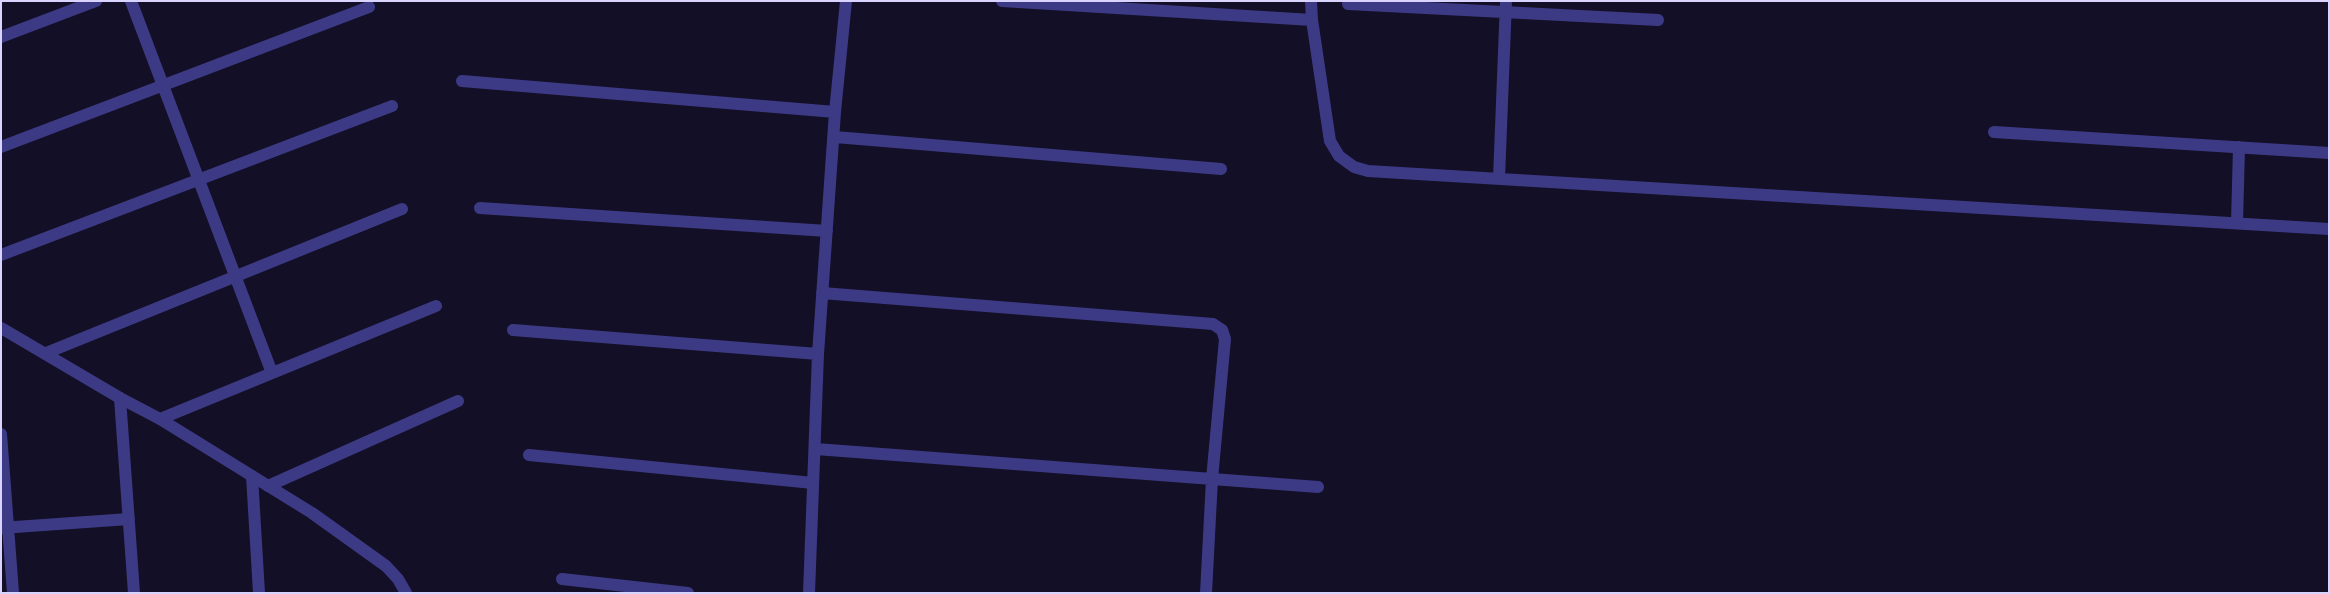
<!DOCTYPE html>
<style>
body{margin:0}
#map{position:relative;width:2330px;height:594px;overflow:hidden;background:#130f26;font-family:Quicksand,sans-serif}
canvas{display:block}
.frame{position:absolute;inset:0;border:2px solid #d9d4ff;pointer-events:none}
</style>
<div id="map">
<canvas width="2330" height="594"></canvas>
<div class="frame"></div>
</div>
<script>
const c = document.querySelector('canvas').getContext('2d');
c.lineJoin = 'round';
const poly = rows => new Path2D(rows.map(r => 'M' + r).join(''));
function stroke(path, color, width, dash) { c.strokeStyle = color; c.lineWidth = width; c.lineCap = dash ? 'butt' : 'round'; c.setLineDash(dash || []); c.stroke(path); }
const service = poly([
 [1994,132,2329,153],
 [2237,223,2239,147]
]);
const minor = poly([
 [131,1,272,373],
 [1002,1,1312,20],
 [1311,1,1312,20,1330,141,1339,156,1354,167,1368,171,2329,229],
 [1348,4,1658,20],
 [1,37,96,1],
 [462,81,835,112],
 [835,137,1221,169],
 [1,147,369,7],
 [1499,178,1506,1],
 [480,208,827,231],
 [1,255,392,106],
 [822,293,1213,324,1222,330,1225,339,1212,479,1206,593],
 [513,330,818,354],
 [46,353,402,209],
 [120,398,134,593],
 [160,419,436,306],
 [1,434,13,593],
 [816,449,1318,487],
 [529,455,813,483],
 [252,476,259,593],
 [268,486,458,401],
 [1,528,129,519],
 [562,579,688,593],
 [809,593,818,354,835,112,846,1]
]);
const tertiary = poly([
 [1,328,120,398,160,419,312,513,386,566,398,579,406,593]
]);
stroke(service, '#3d3a85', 12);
stroke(minor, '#3d3a85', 12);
stroke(tertiary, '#3d3a85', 12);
</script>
